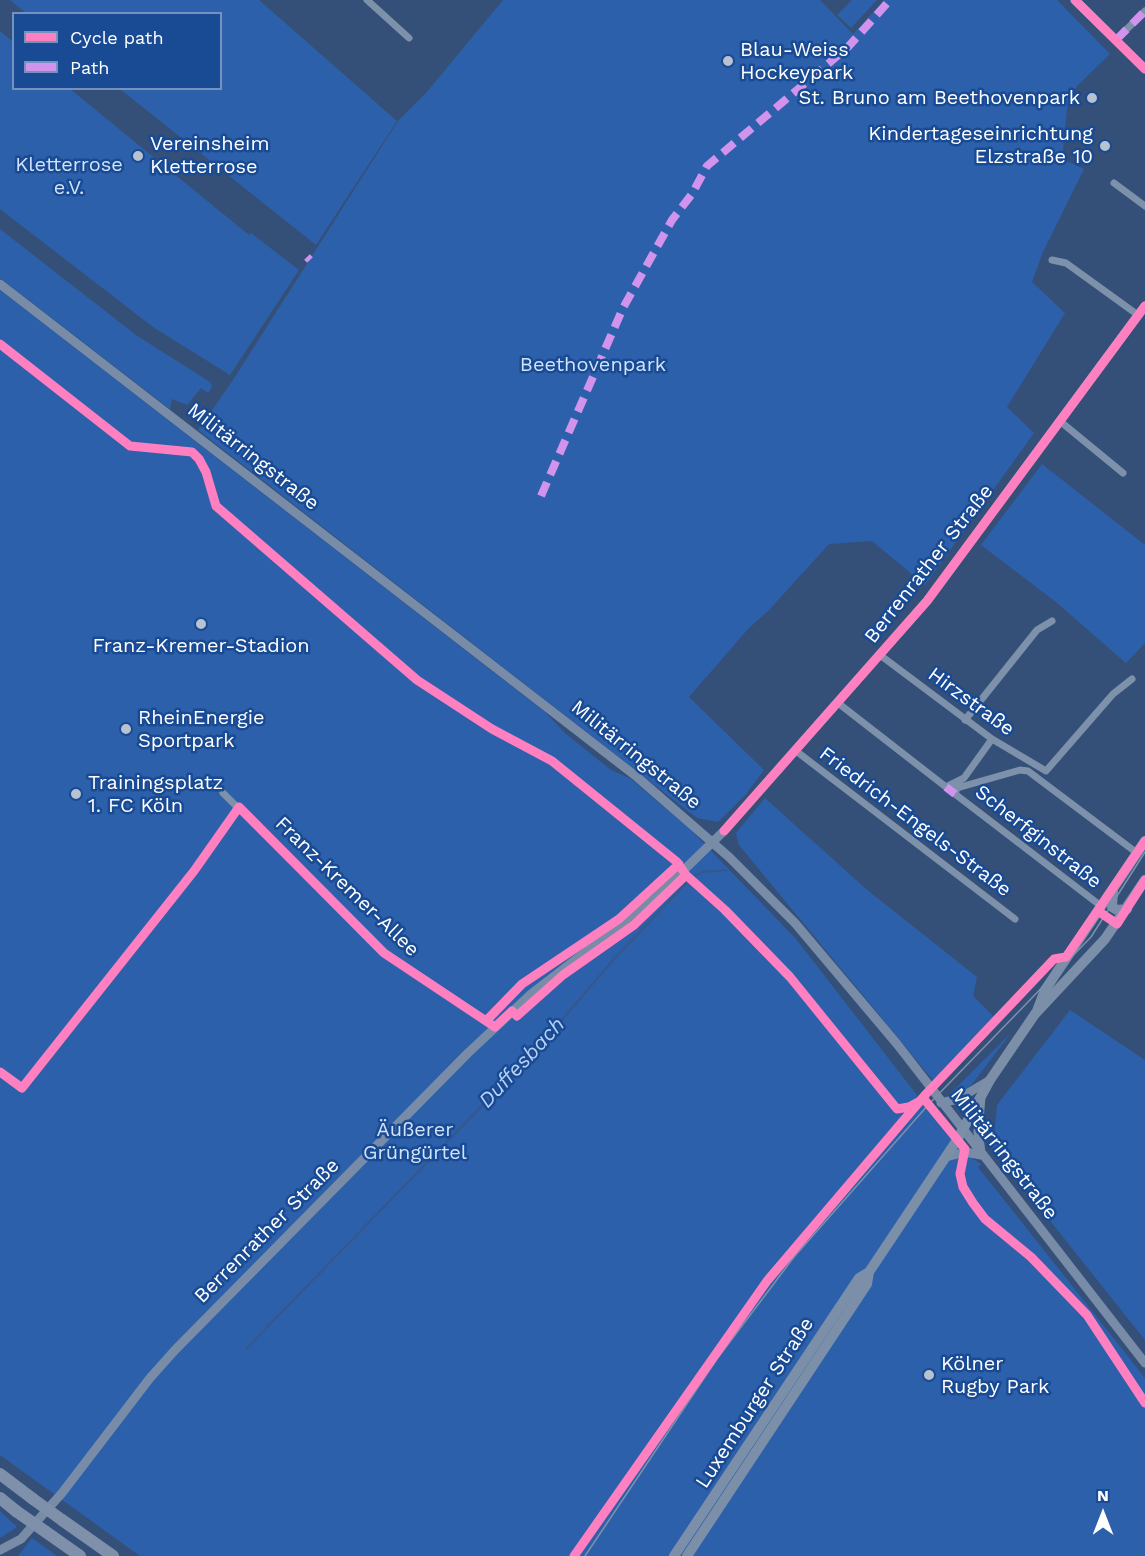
<!DOCTYPE html>
<meta charset="utf-8">
<style>
body{margin:0}
#map{position:relative;width:1145px;height:1556px;overflow:hidden;background:#355078;font-family:"Work Sans",sans-serif}
canvas{display:block}
.legend{position:absolute;left:12px;top:12px;width:210px;height:78px;box-sizing:border-box;background:#194a94;border:2px solid #7592bf;margin:0;padding:8px 10px;list-style:none;font-size:18px;color:#fff}
.legend li{display:flex;align-items:center;gap:12px;height:30px}
.legend b{width:30px;border:2px solid #7592bf}
.north{position:absolute;left:1073px;top:1484px;width:60px;height:60px;-webkit-text-stroke:4px #194a94;paint-order:stroke;rotate:0deg;font-size:16px;font-weight:700;line-height:24px;text-align:center;color:#fff}
.north::after{content:'';display:block;margin:auto;width:21px;height:27px;background:#fff;clip-path:polygon(50% 0,100% 100%,50% 72%,0 100%)}
</style>
<div id="map">
<canvas width="1145" height="1556"></canvas>
<ul class="legend">
<li><b style="height:8px;background:#ff80c0"></b>Cycle path</li>
<li><b style="height:8px;background:#d193ec"></b>Path</li>
</ul>
<div class="north">N</div>
</div>
<script>
const c = document.querySelector('canvas').getContext('2d');
c.lineJoin = 'round';
function paint(path, color) { c.fillStyle = color; c.fill(path, 'evenodd'); }
const poly = rows => new Path2D(rows.map(r => 'M' + r).join(''));
function stroke(path, color, width, dash) { c.strokeStyle = color; c.lineWidth = width; c.lineCap = dash ? 'butt' : 'round'; c.setLineDash(dash || []); c.stroke(path); }
function write(font, color, halo, rows, align = 'center') {
  c.font = font + ' "Work Sans",sans-serif'; c.lineWidth = 5; c.setLineDash([]); c.textBaseline = 'middle'; c.strokeStyle = halo; c.fillStyle = color; for (const [text, x, y, turn = 0] of rows) {
    c.save(); c.translate(x, y); c.rotate((+turn || 0) * Math.PI / 180); c.textAlign = isNaN(turn) ? turn : align; if (halo) c.strokeText(text, 0, 0); c.fillText(text, 0, 0); c.restore();
  }
}
const green = poly([
 [10,0,259,0,397,121,316,245,120,89,220,88,220,14,26,13],
 [503,0,820,0,853,34,884,0,1057,0,1110,54,1078,85,1068,99,1062,159,1084,169,1042,254,1032,282,1065,313,1007,407,1034,433,925,585,872,541,829,544,769,610,748,629,689,697,764,770,746,794,718,822,697,818,198,430,231,383,398,121,426,93],
 [852,0,877,0,851,28,837,15],
 [0,31,13,42,14,88,70,89,249,235,251,233,299,270,230,375,153,327,0,209],
 [0,229,136,335,210,382,212,387,208,393,201,388,187,405,172,399,170,409,0,278],
 [0,290,545,712,566,734,611,770,631,779,690,829,796,939,920,1099,970,1157,981,1164,978,1167,1145,1378,1145,1556,140,1556,0,1455],
 [1042,464,1145,545,1145,643,1126,663,1056,602,981,545],
 [765,798,866,889,977,977,973,996,995,1018,936,1084,739,845,736,833],
 [1070,1010,1145,1060,1145,1340,993,1149,997,1105],
 [1011,1033,972,1084,965,1090,949,1095],
 [0,1511,17,1527,0,1538],
 [32,1538,57,1556,18,1556]
]);
const stream = poly([
 [247,1348,537,1049,614,959,692,877,703,872,727,870]
]);
const street = poly([
 [367,0,409,38],
 [1116,40,1145,11],
 [1114,183,1145,206],
 [1052,260,1066,263,1138,315],
 [1061,422,1123,473],
 [880,655,992,739,1046,771,1113,694,1132,679],
 [838,703,946,787,964,778,992,739],
 [965,720,1037,630,1052,621],
 [796,751,1015,919],
 [223,793,384,953,495,1027],
 [1101,906,955,794,957,788,1020,770,1028,771,1137,853]
]);
const secondary = poly([
 [1075,0,1145,69],
 [0,284,637,777,729,857,795,923,897,1044,1145,1363],
 [941,1103,958,1099,990,1080],
 [981,1152,978,1132,981,1097],
 [946,1157,965,1152,981,1155],
 [0,1550,21,1539,62,1493,150,1378,175,1350,468,1053,531,994,654,899,724,831,927,601,1145,306]
]);
const primary = poly([
 [1113,891,1112,907,1117,910,1127,909],
 [1037,1011,1045,990,1145,841],
 [674,1556,859,1278,869,1272],
 [687,1556,867,1284,869,1272,957,1140,990,1080,1035,1014,1105,939,1145,880]
]);
const highway = poly([
 [0,1474,33,1499],
 [0,1498,16,1511],
 [62,1520,113,1556],
 [46,1532,80,1556]
]);
const tram = poly([
 [585,1556,717,1359,794,1257,929,1104,1091,937,1145,852]
]);
const highwayBridge = poly([
 [33,1499,62,1520],
 [16,1511,46,1532]
]);
const quiet = poly([
 [1116,40,1145,11],
 [307,257,310,260],
 [541,496,623,308,672,220,692,194,707,166,848,47,890,0],
 [946,787,955,794]
]);
const cycleway = poly([
 [1075,0,1145,69],
 [0,344,130,446,192,452,199,459,206,472,216,506,417,680,492,729,552,761,677,862,686,875,725,910,790,977,897,1109,909,1107,924,1099],
 [724,831,927,601,1145,306],
 [1098,911,1117,924,1145,880],
 [487,1020,522,984,619,919,679,864],
 [0,1072,22,1088,194,871,239,807,384,953,495,1027,512,1011,517,1016,563,975,634,925,686,875],
 [924,1099,965,1149,960,1174,963,1187,973,1203,985,1219,1031,1257,1087,1315,1145,1403],
 [574,1556,767,1281,926,1094,1054,959,1066,957,1145,841]
]);
const markers = [
 [728,61,6,"#b8c2d0"],
 [1092,98,6,"#b8c2d0"],
 [1105,146,6,"#b8c2d0"],
 [138,156,6,"#b8c2d0"],
 [201,624,6,"#b8c2d0"],
 [126,729,6,"#b8c2d0"],
 [76,794,6,"#b8c2d0"],
 [929,1375,6,"#b8c2d0"]
];
const poiNames = [
 ["Blau-Weiss",740,50],
 ["Hockeypark",740,73],
 ["St. Bruno am Beethovenpark",1080,98,"right"],
 ["Kindertageseinrichtung",1093,134,"right"],
 ["Elzstraße 10",1093,157,"right"],
 ["Vereinsheim",150,144],
 ["Kletterrose",150,167],
 ["Franz-Kremer-Stadion",201,646,"center"],
 ["RheinEnergie",138,718],
 ["Sportpark",138,741],
 ["Trainingsplatz",88,783],
 ["1. FC Köln",88,806],
 ["Kölner",941,1364],
 ["Rugby Park",941,1387]
];
const parkNames = [
 ["Kletterrose",69,165],
 ["e.V.",69,188],
 ["Beethovenpark",593,365],
 ["Äußerer",415,1130],
 ["Grüngürtel",415,1153]
];
const streetNames = [
 ["Militärringstraße",253,457,38],
 ["Berrenrather Straße",929,564,-52],
 ["Hirzstraße",971,702,36],
 ["Militärringstraße",636,755,39],
 ["Friedrich-Engels-Straße",915,822,37],
 ["Scherfginstraße",1038,837,38],
 ["Franz-Kremer-Allee",347,887,44],
 ["Militärringstraße",1004,1154,52],
 ["Berrenrather Straße",267,1231,-45],
 ["Luxemburger Straße",755,1403,-57]
];
const waterNames = [
 ["Duffesbach",522,1063,-47]
];
paint(green, '#2d60aa');
stroke(stream, '#36578c', 2);
stroke(street, '#7e91ab', 7);
stroke(secondary, '#798ca7', 9);
stroke(primary, '#7c8fa9', 10);
stroke(highway, '#7e90aa', 12);
stroke(tram, '#7e90aa', 1.5);
stroke(highwayBridge, '#7e90aa', 12);
stroke(quiet, '#d193ec', 8, [15, 8]);
stroke(cycleway, '#ff80c0', 9);
for (const [x, y, r, color] of markers) { const dot = new Path2D(); dot.arc(x, y, r, 0, 2 * Math.PI); c.fillStyle = color; c.fill(dot); stroke(dot, '#194a94', 2); }
write('20px', '#fff', '#194a94', poiNames, 'left');
write('20px', '#d1e3fb', '#194a94', parkNames);
write('20px', '#fff', '#194a94', streetNames);
write('italic 21px', '#b7d1f7', '#194a94', waterNames);
</script>
